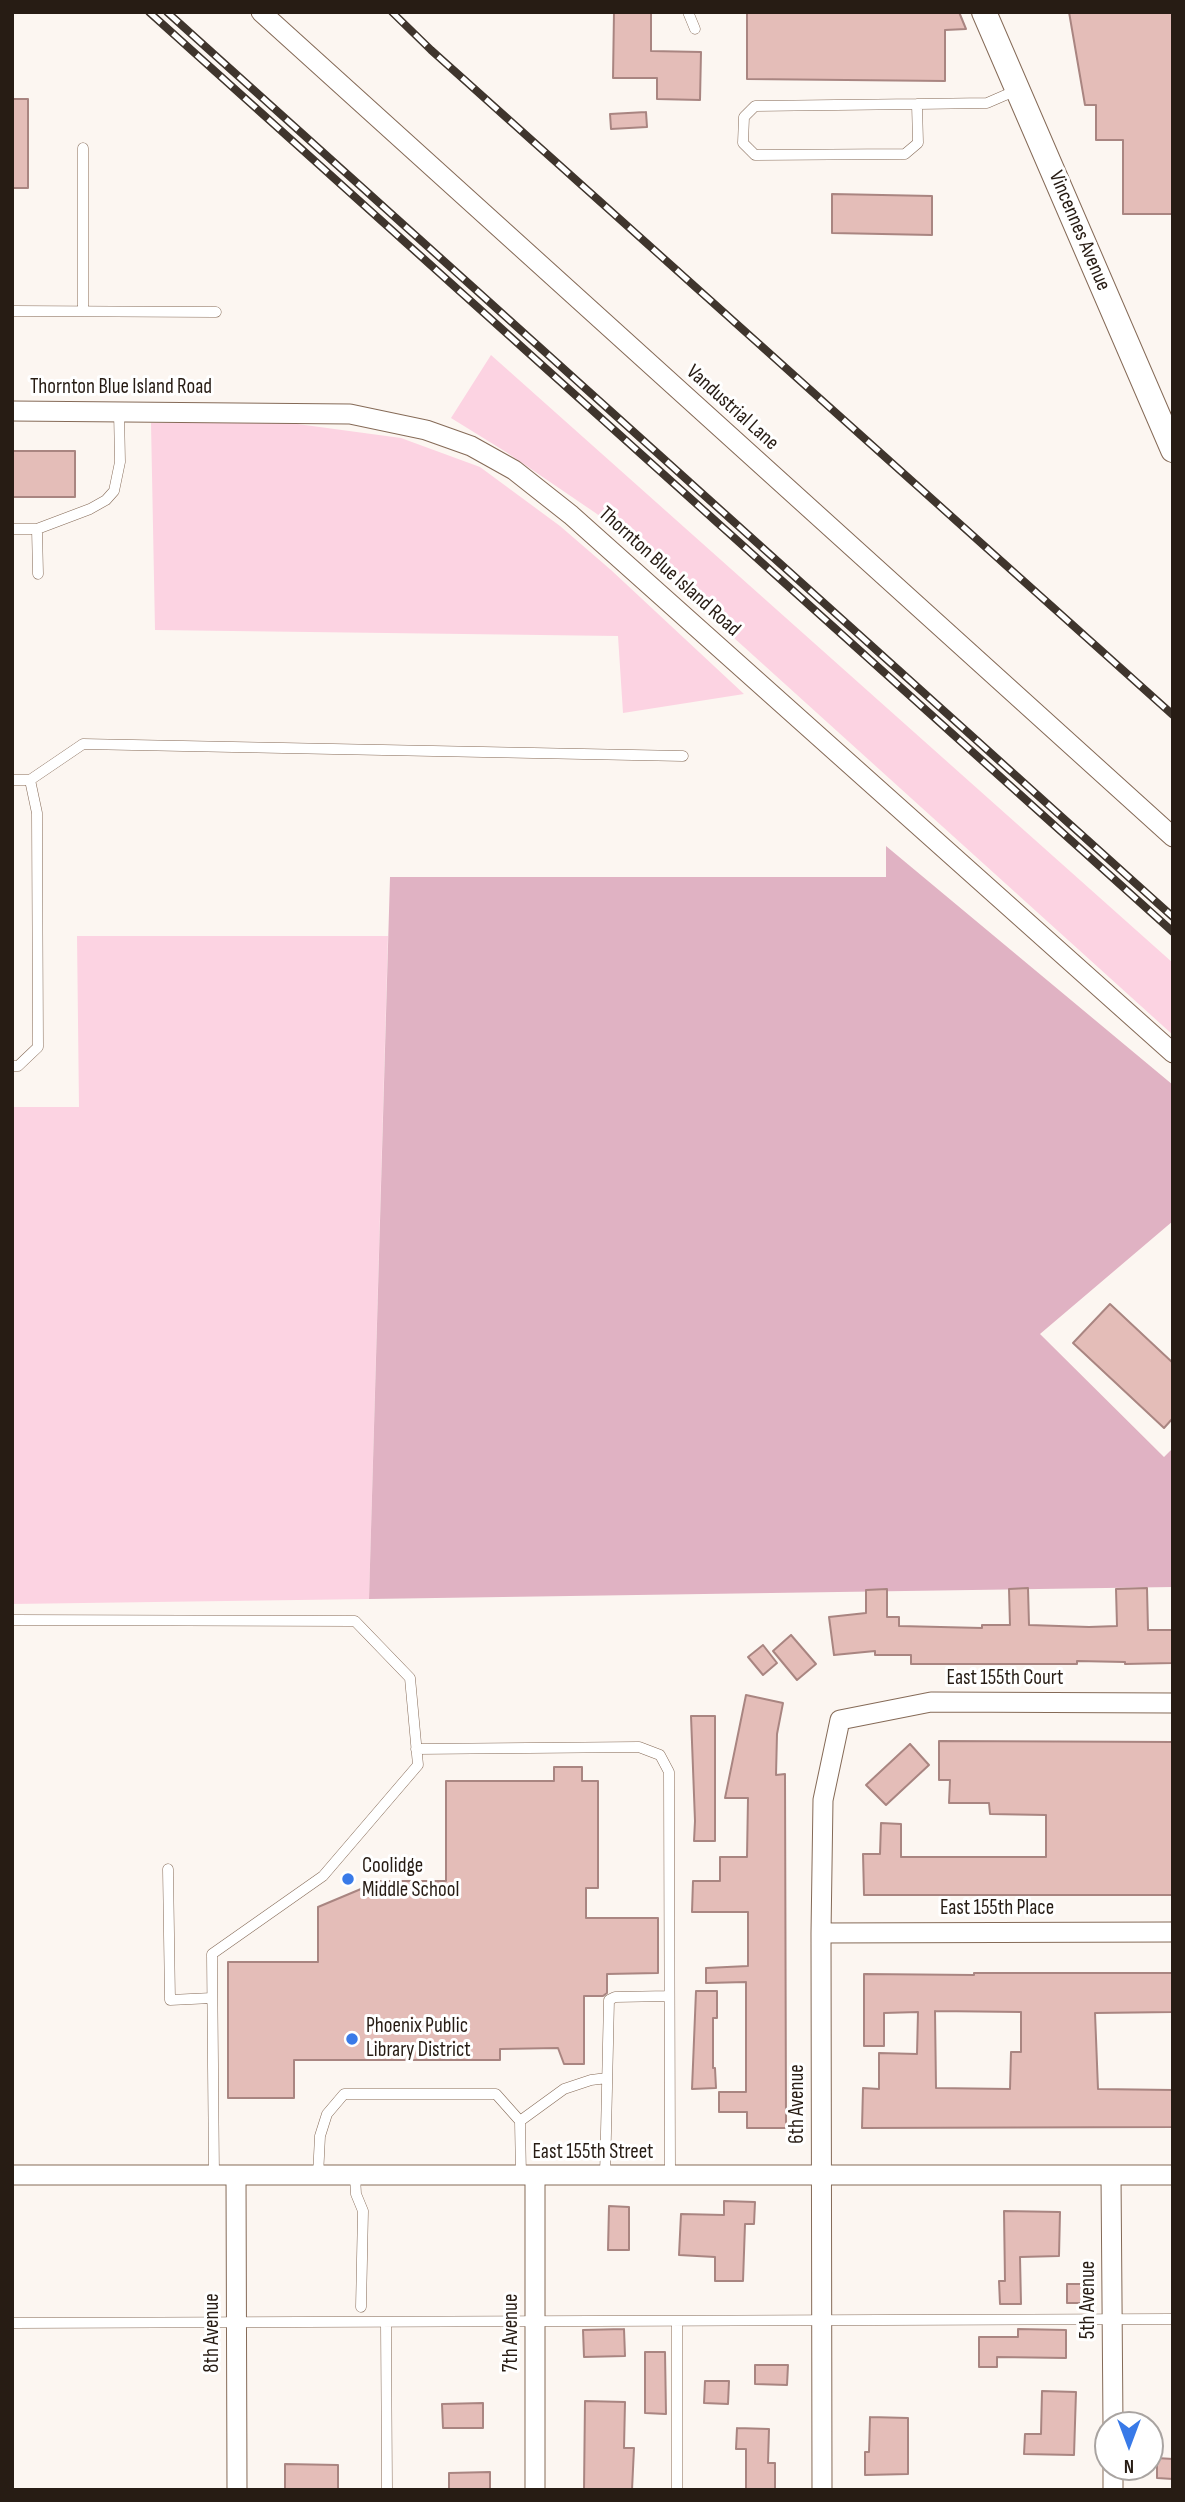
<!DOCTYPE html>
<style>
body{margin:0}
#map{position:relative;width:1185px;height:2502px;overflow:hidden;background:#fcf6f1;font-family:"Sofia Sans Condensed",sans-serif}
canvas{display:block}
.frame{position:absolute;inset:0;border:14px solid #271c14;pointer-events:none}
.north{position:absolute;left:1094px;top:2411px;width:70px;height:70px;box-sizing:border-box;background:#fff;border:2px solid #a9a4a1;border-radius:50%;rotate:180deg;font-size:19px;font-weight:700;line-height:28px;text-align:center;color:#271c14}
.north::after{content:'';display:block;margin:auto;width:24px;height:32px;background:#397ae8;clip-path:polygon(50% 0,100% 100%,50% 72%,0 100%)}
</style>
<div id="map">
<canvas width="1185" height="2502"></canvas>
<div class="frame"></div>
<div class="north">N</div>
</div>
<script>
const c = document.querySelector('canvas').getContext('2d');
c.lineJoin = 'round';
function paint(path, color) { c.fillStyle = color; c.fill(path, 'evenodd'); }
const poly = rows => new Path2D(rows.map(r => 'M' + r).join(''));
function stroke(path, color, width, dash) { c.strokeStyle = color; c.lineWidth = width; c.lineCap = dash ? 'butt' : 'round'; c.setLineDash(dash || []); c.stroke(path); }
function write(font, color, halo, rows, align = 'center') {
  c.font = font + ' "Sofia Sans Condensed",sans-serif'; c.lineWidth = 6; c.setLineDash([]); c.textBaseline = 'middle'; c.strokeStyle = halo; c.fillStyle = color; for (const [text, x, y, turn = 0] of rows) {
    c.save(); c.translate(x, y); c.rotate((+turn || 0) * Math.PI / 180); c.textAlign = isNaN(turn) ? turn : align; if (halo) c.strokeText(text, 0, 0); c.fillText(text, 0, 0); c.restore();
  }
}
const green = poly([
 [491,355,1173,963,1173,1035,597,514,506,452,451,418],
 [151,423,290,423,401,438,480,467,560,526,611,570,744,694,623,713,618,636,155,630],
 [77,936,388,936,369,1599,12,1604,12,1107,79,1107]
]);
const forest = poly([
 [886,846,1173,1085,1173,1221,1040,1334,1164,1457,1173,1448,1173,1587,369,1599,390,877,886,877]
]);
const building = poly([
 [614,12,651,12,651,51,701,52,700,100,657,99,657,78,613,78,614,12],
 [747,12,959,12,966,29,945,30,945,81,747,79,747,12],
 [1069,12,1173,12,1173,214,1123,214,1123,140,1096,140,1096,105,1085,105,1069,12],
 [12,99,28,99,28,188,12,188,12,99],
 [646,112,647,127,611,129,610,114,646,112],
 [832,194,932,196,932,235,832,233,832,194],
 [12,451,75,451,75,497,12,497,12,451],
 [1110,1304,1173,1363,1173,1418,1164,1428,1073,1343,1110,1304],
 [1028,1588,1029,1625,1089,1627,1117,1626,1116,1589,1147,1588,1148,1630,1173,1630,1173,1663,1125,1664,1125,1662,1077,1661,1077,1664,911,1664,911,1655,875,1655,875,1651,834,1655,829,1617,866,1613,866,1590,887,1589,887,1617,899,1617,899,1626,982,1628,982,1625,1010,1625,1009,1589,1028,1588],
 [791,1635,816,1664,797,1680,773,1651,791,1635],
 [763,1645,777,1663,763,1675,748,1657,763,1645],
 [746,1695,783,1703,777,1734,776,1775,785,1774,786,2128,747,2128,747,2112,719,2112,719,2092,746,2092,746,1982,706,1983,706,1968,748,1966,748,1912,692,1912,693,1881,720,1881,720,1857,747,1857,748,1798,725,1798,746,1695],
 [691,1716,715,1716,715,1841,694,1841,695,1821,691,1716],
 [939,1741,1173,1742,1173,1895,864,1895,863,1854,880,1854,881,1823,901,1824,901,1857,1046,1857,1046,1815,990,1814,989,1803,949,1803,950,1780,939,1780,939,1741],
 [910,1744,929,1765,886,1805,866,1785,910,1744],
 [554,1767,582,1767,582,1781,598,1781,598,1888,586,1888,586,1918,658,1918,658,1973,607,1974,607,1993,603,1996,584,1996,584,2064,564,2064,558,2048,500,2049,500,2060,294,2060,294,2098,228,2098,228,1962,318,1962,318,1907,380,1881,446,1881,446,1781,554,1781,554,1767],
 [974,1973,1173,1973,1173,2012,1095,2013,1098,2089,1173,2090,1173,2127,862,2128,863,2088,879,2089,879,2053,917,2054,918,2012,884,2013,884,2046,864,2046,864,1974,974,1975,974,1973],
 [935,2011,1021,2012,1021,2052,1011,2052,1010,2089,936,2088,935,2011],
 [696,1991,717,1991,717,2018,713,2018,713,2068,715,2068,716,2088,692,2089,696,1991],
 [724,2201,755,2202,754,2224,745,2224,743,2281,715,2281,715,2257,679,2255,681,2214,724,2215,724,2201],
 [609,2206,629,2207,629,2250,608,2250,609,2206],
 [1004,2211,1060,2212,1059,2256,1020,2257,1021,2304,1000,2304,999,2281,1005,2281,1004,2211],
 [1067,2284,1085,2284,1085,2303,1067,2303,1067,2284],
 [624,2329,625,2356,584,2357,583,2330,624,2329],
 [1018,2329,1066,2330,1066,2358,997,2357,997,2367,979,2367,979,2337,1018,2337,1018,2329],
 [645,2352,665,2352,666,2414,645,2413,645,2352],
 [755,2365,788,2365,787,2385,755,2384,755,2365],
 [705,2381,729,2381,728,2404,704,2403,705,2381],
 [1042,2391,1076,2392,1074,2455,1024,2454,1025,2434,1041,2434,1042,2391],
 [585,2401,625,2402,624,2448,634,2448,632,2490,584,2490,585,2401],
 [483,2403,483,2428,443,2428,442,2404,483,2403],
 [870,2417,908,2418,908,2474,865,2475,865,2452,869,2452,870,2417],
 [737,2428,769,2429,768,2463,775,2463,775,2490,746,2490,746,2449,736,2449,737,2428],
 [1157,2458,1173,2459,1173,2479,1157,2478,1157,2458],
 [285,2464,338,2465,338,2490,285,2490,285,2464],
 [490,2472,490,2490,449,2490,449,2473,490,2472]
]);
const service = poly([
 [688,12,695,29],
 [917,104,918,143,905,154,755,155,743,143,744,117,755,106,917,104,987,103,1017,90],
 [83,148,83,311],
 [12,311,216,312],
 [12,529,37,529,90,509,106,500,114,491,120,462,119,411],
 [37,529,38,574],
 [12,780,30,780,37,813,38,1047,18,1066,12,1066],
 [30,780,83,744,683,756],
 [12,1620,355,1621,410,1678,418,1765,323,1876,212,1954,214,2176],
 [416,1749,639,1747,660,1755,669,1772,670,2176],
 [168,1869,170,2000,212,1998],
 [520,2121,564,2089,591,2080,607,2078],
 [318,2176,320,2136,327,2114,344,2094,496,2094,520,2121,521,2176],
 [355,2176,356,2194,363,2211,361,2307],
 [605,2176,609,2000,615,1997,669,1996],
 [677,2321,677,2490],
 [386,2322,387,2490],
 [12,2323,1173,2319]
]);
const minor = poly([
 [261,12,1173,837],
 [12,411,350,414,426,430,471,446,514,470,571,515,1173,1053],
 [821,1933,1173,1932],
 [12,2175,1173,2175],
 [236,2176,237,2490],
 [535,2176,535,2490],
 [1111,2176,1113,2425],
 [1113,2467,1113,2490],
 [822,2490,821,1933,823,1800,840,1720,931,1702,1173,1703]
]);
const tertiary = poly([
 [984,12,1173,450]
]);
const rail = poly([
 [149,12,1173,932],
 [167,12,1173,917],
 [392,12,431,50,1173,715]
]);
const markers = [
 [348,1879,7,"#397ae8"],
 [352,2039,7,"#397ae8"]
];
const streetNames = [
 ["Vincennes Avenue",1079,231,67],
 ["Thornton Blue Island Road",121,388],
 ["Vandustrial Lane",732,408,42],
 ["Thornton Blue Island Road",669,572,42],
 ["East 155th Court",1005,1679],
 ["East 155th Place",997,1909],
 ["6th Avenue",798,2104,-90],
 ["East 155th Street",593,2153],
 ["5th Avenue",1089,2300,-90],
 ["8th Avenue",213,2333,-90],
 ["7th Avenue",512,2333,-90]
];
const poiNames = [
 ["Coolidge",362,1867],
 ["Middle School",362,1891],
 ["Phoenix Public",366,2027],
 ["Library District",366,2051]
];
paint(green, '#fcd3e2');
paint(forest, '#e0b2c3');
paint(building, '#e4bdb8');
stroke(building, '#a98581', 2);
stroke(service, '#856a57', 11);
stroke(minor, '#856a57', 21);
stroke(tertiary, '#856a57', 26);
stroke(service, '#fff', 10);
stroke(minor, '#fff', 19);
stroke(tertiary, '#fff', 24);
stroke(rail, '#3f352d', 8);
stroke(rail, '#fff', 5, [16]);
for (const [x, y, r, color] of markers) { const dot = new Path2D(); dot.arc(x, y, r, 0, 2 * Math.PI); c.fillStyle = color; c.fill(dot); stroke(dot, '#fff', 2.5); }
write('21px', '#271c14', '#fff', streetNames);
write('21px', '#271c14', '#fff', poiNames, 'left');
</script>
